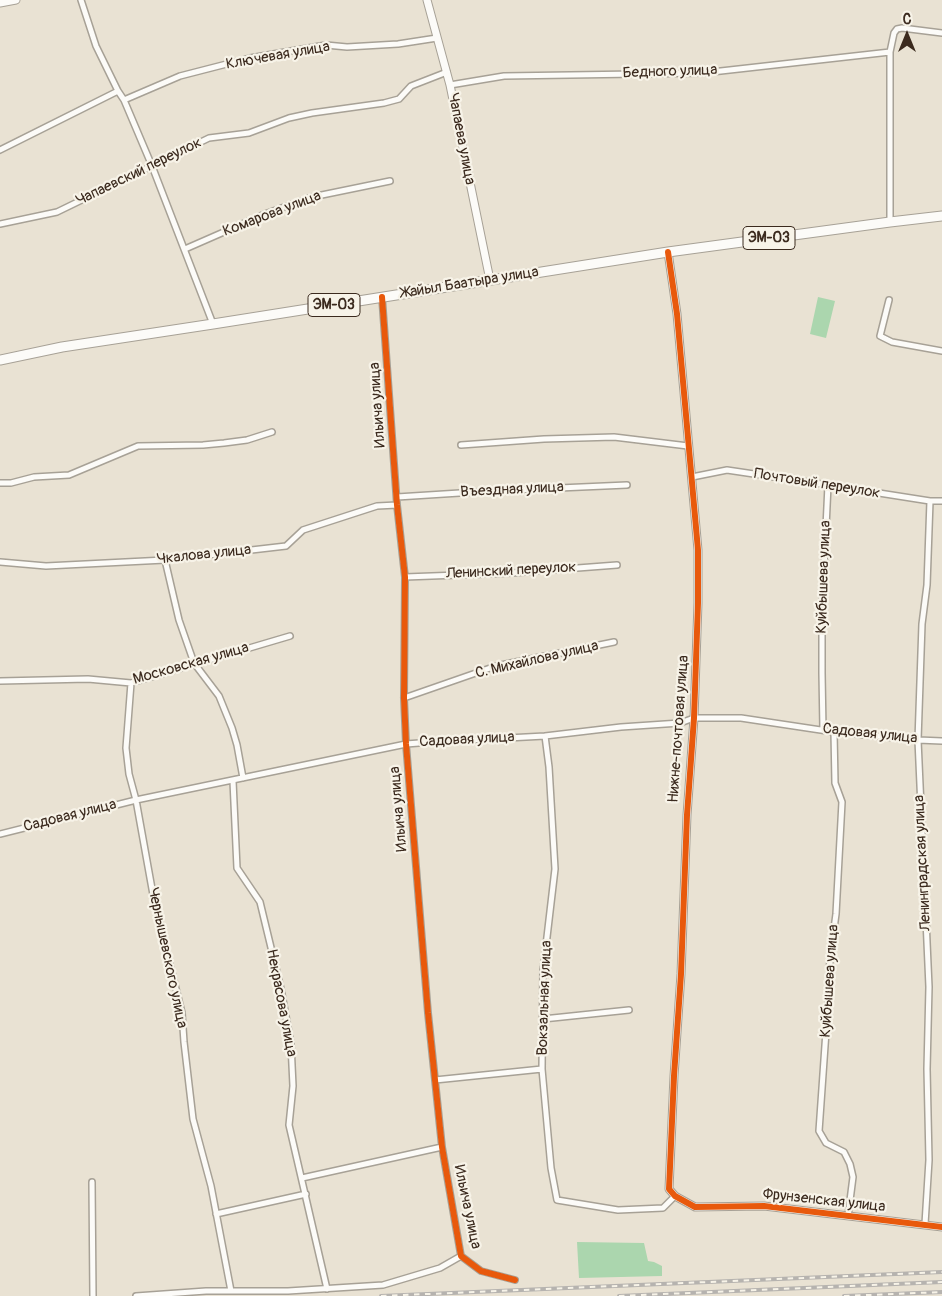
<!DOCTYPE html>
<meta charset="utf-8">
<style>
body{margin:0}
#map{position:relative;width:942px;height:1296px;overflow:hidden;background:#e9e2d3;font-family:Pangolin,sans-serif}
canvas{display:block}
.north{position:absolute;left:882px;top:10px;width:50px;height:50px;-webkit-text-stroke:4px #f7f3e8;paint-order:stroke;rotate:0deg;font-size:14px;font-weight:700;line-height:20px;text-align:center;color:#3b2a1e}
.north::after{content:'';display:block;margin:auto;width:18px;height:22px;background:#3b2a1e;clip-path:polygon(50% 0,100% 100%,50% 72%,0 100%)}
</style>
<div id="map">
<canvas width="942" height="1296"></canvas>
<div class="north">С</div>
</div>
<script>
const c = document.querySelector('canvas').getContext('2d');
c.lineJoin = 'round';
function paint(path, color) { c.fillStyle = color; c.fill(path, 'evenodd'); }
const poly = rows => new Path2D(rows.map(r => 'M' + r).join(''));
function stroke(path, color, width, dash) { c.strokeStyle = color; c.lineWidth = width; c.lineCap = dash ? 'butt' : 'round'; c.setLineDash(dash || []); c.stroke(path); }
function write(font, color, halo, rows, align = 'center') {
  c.font = font + ' Pangolin,sans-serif'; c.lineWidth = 4.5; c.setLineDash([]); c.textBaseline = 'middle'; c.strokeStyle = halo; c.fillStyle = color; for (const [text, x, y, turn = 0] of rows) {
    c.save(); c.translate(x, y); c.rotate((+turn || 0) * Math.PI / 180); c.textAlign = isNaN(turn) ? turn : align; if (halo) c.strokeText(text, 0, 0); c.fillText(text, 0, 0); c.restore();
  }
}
const green = poly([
 [818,297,835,301,826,338,810,334],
 [577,1242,644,1243,648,1261,654,1262,662,1266,662,1276,579,1278]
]);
const street = poly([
 [81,0,96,46,118,91,124,100,152,166,213,324],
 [450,85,504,76,703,73,890,52],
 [124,100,180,76,250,58,326,45,347,47,398,44,437,38],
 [0,150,118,91],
 [890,222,890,52,894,33,897,29,902,28,942,33],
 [0,224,57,212,209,138,249,133,289,118,312,113,384,103,399,99,411,86,447,72],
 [185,249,265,214,312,197,390,181],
 [382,297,397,505,405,577,404,698,406,744,428,1013,442,1147,461,1256,481,1271,515,1280],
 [889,300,880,336,892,342,942,351],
 [461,445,544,439,614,437,688,446],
 [692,477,727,470,828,485,930,501,942,501],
 [0,483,11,483,34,477,69,475,138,446,203,445,224,443,247,440,272,432],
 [397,497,491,491,627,485],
 [165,560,179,620,194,663,219,696,232,728,237,745,243,778],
 [0,562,46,566,165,560,286,546,303,530,377,506,397,505],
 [405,577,512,573,617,565],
 [0,681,88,679,131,683,290,636],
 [131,683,126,748,129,774,136,800,154,900,182,1013,184,1042,193,1119,211,1186,231,1291],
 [404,698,496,666,614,642],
 [823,730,822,673,822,612,828,485],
 [834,732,835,783,842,802,836,914,830,958,828,1003,819,1131,826,1143,844,1152,850,1164,853,1177,848,1216],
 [545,736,549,767,555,869,543,971,542,1069,551,1168,557,1200,618,1210,663,1208,675,1196],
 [233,781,237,868,260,902,281,989,291,1044,293,1086,289,1125,327,1289],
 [0,834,136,800,406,744,432,742,545,736,621,727,680,723,694,718,741,718,834,732,918,740,942,741],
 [543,1019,629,1010],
 [435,1080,542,1069],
 [302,1178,442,1147],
 [92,1182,93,1296],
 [216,1214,306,1194],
 [925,1224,929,1160,927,1069,929,987,918,740,922,624,927,585,930,501],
 [136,1296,206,1291,288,1291,383,1285,440,1268,461,1256]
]);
const secondary = poly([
 [427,0,450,85,490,280],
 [0,3,16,0],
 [668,252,677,314,698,550,698,603,694,718,687,815,681,974,674,1076,669,1189,675,1196,695,1207,764,1206,942,1227]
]);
const highway = poly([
 [0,360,62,347,213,324,668,252,890,222,942,216]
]);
const rail = poly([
 [381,1296,942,1272],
 [619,1296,942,1282],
 [844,1296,942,1292]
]);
const cycleway = poly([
 [668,252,677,314,698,550,698,603,694,718,687,815,681,974,674,1076,669,1189,675,1196,695,1207,764,1206,942,1227],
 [382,297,397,505,405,577,404,698,406,744,428,1013,442,1147,461,1256,481,1271,515,1280]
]);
const shields = [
 [769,238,52],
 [334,305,52]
];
const shieldNames = [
 ["ЭМ-03",769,238],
 ["ЭМ-03",334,305]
];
const streetNames = [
 ["Ключевая улица",278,56,-10],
 ["Бедного улица",670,72,-2],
 ["Чапаева улица",461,139,79],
 ["Чапаевский переулок",139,172,-26],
 ["Комарова улица",272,214,-21],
 ["Жайыл Баатыра улица",470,283,-9],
 ["Ильича улица",378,405,-94],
 ["Почтовый переулок",817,484,9],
 ["Въездная улица",512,490,-3],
 ["Чкалова улица",204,555,-6],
 ["Ленинский переулок",511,571,-3],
 ["Куйбышева улица",824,577,-88],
 ["С. Михайлова улица",537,660,-13],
 ["Московская улица",191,664,-16],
 ["Нижне-почтовая улица",679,729,-86],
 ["Садовая улица",870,734,6],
 ["Садовая улица",467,740,-3],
 ["Ильича улица",399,809,-95],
 ["Садовая улица",70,816,-14],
 ["Ленинградская улица",923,863,-93],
 ["Чернышевского улица",167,958,78],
 ["Куйбышева улица",830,981,-86],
 ["Вокзальная улица",545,998,-88],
 ["Некрасова улица",281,1003,79],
 ["Фрунзенская улица",824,1201,6],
 ["Ильича улица",467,1207,78]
];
paint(green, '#abd6ae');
stroke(street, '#a7a196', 8);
stroke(secondary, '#a7a196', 9);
stroke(highway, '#a7a196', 11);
stroke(street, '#fcfbf8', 5);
stroke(secondary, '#fcfbf8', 7);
stroke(highway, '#fcfbf8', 9);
stroke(rail, '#b6b3af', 4);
stroke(rail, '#f7f3e8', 2, [5.5]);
stroke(cycleway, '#e8590c', 6);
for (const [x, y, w] of shields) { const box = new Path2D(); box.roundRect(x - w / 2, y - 11.5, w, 23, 4); c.fillStyle = '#f7f3e8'; c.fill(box); stroke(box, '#3b2a1e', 1); }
write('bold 14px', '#3b2a1e', null, shieldNames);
write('15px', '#3b2a1e', '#f7f3e8', streetNames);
</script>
